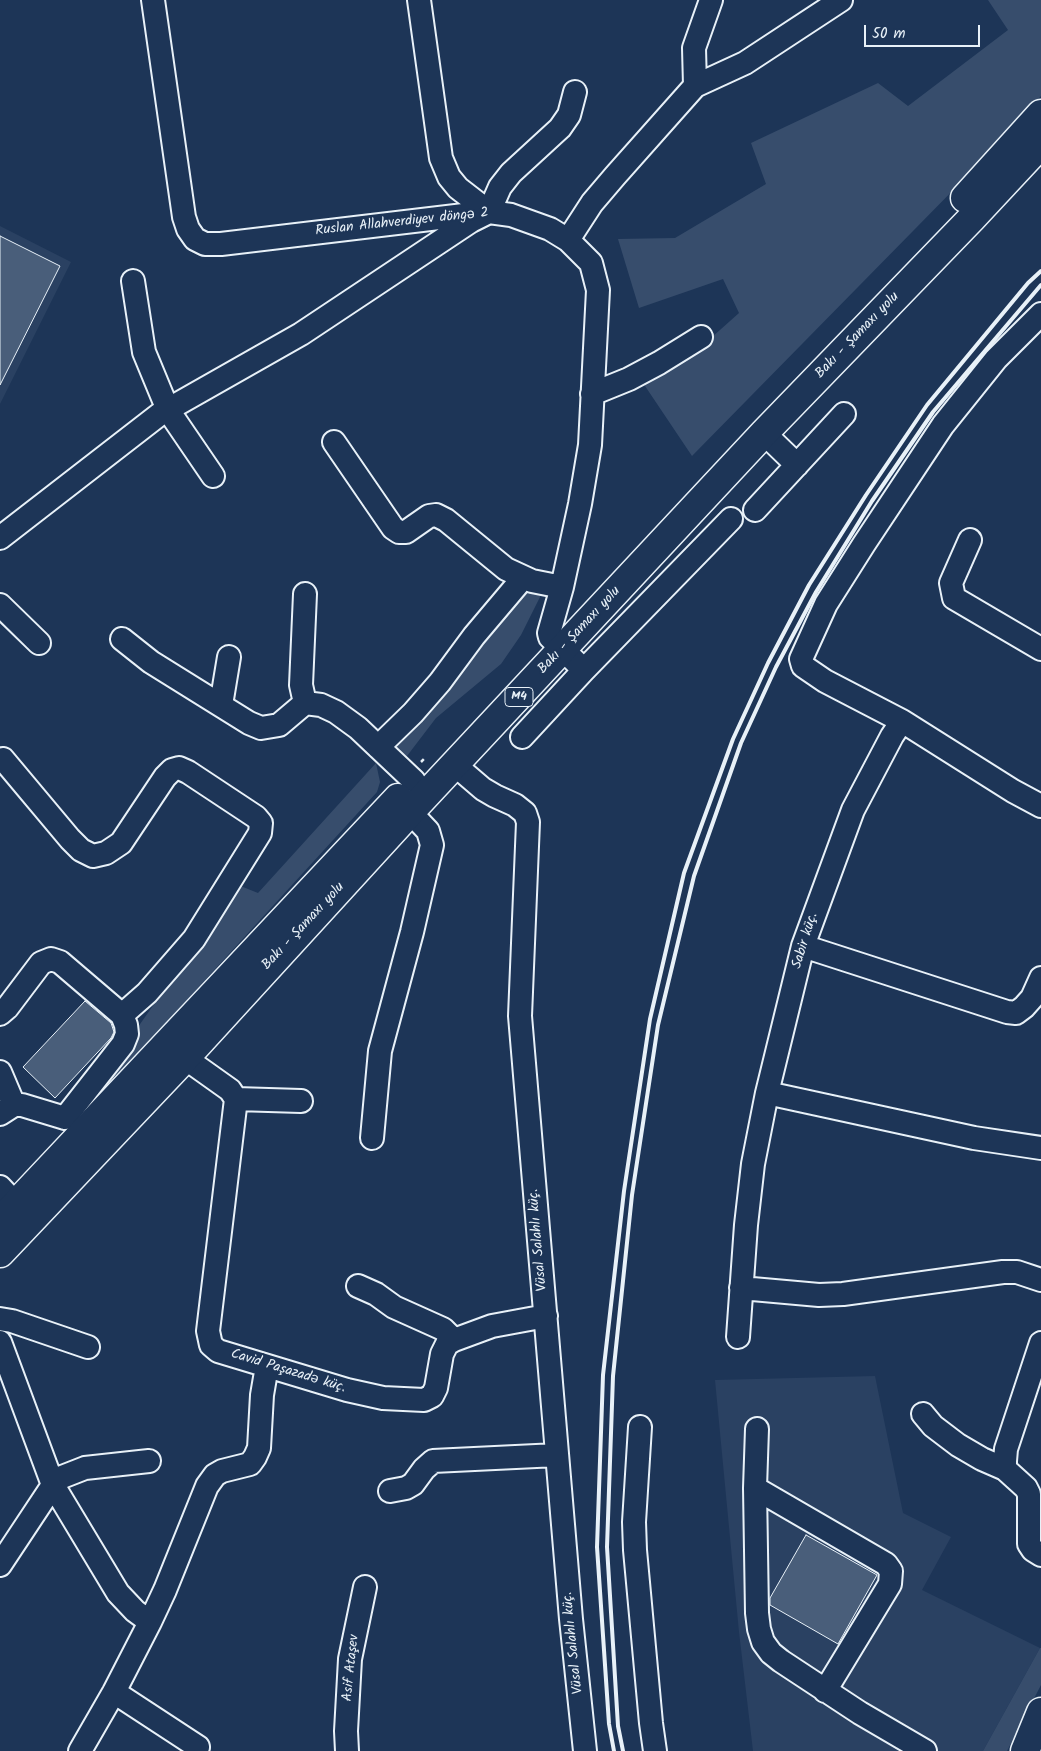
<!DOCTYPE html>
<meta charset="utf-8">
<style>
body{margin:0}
#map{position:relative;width:1041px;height:1751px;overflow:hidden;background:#1d3557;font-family:Kalam,sans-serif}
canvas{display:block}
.scale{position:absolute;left:864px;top:25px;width:116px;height:22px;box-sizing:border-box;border:2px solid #e8f1f8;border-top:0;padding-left:6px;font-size:15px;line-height:18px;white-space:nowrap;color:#e8f1f8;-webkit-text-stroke:4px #1d3557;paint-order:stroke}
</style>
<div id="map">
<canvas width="1041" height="1751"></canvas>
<div class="scale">50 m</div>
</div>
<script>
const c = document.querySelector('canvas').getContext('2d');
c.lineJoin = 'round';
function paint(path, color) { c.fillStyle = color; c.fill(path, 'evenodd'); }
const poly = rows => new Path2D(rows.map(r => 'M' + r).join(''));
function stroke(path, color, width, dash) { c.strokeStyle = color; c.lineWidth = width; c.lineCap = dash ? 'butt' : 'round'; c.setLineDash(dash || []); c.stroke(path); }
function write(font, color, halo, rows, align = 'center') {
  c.font = font + ' Kalam,sans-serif'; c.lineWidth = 4; c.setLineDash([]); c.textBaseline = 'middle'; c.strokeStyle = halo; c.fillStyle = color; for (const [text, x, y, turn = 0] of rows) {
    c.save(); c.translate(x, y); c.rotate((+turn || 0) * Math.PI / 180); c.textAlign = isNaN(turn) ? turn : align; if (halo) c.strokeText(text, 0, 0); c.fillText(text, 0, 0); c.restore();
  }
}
const built = poly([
 [0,226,71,262,0,404],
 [875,1376,903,1513,951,1537,922,1590,1040,1648,983,1751,753,1751,739,1632,715,1380]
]);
const green = poly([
 [988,0,1041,0,1041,96,969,174,692,456,643,383,702,346,739,313,723,279,639,308,618,239,675,238,766,184,751,143,878,83,908,106,1008,30],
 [521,587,542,593,521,635,501,664,436,718,407,756,394,747],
 [376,763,380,782,377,792,100,1095,95,1088,238,885,258,893],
 [1040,1648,1041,1648,1041,1685,1007,1751,983,1751]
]);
const building = poly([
 [0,236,60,266,0,385,0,236],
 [85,1001,111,1023,114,1032,111,1038,55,1098,23,1067,85,1001],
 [806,1535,877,1575,838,1644,770,1605,770,1598,806,1535]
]);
const path = poly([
 [421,762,426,757]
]);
const minor = poly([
 [153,0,184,217,188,229,195,239,205,244,221,244,489,212,511,215,550,229,568,240,591,263,598,290,590,445,580,504,562,587,549,633,550,637,584,670],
 [419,0,441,158,449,177,458,188,489,212],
 [695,86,694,48,711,0],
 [568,240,592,203,615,176,695,86,745,63,841,0],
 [133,281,144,352,168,410,213,476],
 [592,394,629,379,659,363,701,337],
 [764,433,797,465],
 [334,442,393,528,399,532,406,532,429,516,436,515,446,520,506,569,532,581,562,587],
 [755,510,844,414],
 [0,538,160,414,301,334,471,221,489,212,500,187,511,173,560,128,569,115,575,92],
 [970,540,951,583,954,598,1041,649],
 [305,594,301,685,305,703,321,705,336,712,358,728,414,781],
 [0,605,39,643],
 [122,639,151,662,249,723,261,728,279,725,305,703],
 [221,705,229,657],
 [902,721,825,681,803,666,801,659,826,604,864,544,943,425,996,359,1041,314],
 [522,737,584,670,731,519],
 [378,747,413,713,440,682,474,636,523,578],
 [3,759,70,839,81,850,93,856,106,853,121,843,165,777,172,770,179,768,188,772,256,817,261,823,260,833,194,939,147,993,122,1015],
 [455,765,483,789,495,796,515,805,525,813,528,822,520,1016,571,1619,585,1751],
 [803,946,1007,1012,1016,1013,1024,1007,1032,998,1041,978],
 [0,1014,7,1008,41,963,51,959,60,962,122,1015,126,1025,127,1034,123,1044,65,1118],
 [185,1058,230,1090,236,1099,208,1331,211,1345,218,1351,347,1390,383,1398,424,1400,432,1396,436,1388,442,1354,447,1344,454,1340,492,1326,546,1316],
 [0,1072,14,1105],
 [767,1093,974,1138,1041,1148],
 [236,1099,301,1101],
 [0,1114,14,1105,22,1105,65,1118],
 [372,1138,380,1051,412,932,432,845,428,831,410,812],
 [0,1187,16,1204],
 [358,1286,376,1294,394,1307,443,1329,454,1340],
 [741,1288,819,1295,843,1294,1003,1272,1017,1272,1041,1280],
 [0,1319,12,1321,88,1347],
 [738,1337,746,1225,753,1164,767,1093,803,946,853,810,892,736,902,721,1013,791,1041,806],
 [0,1342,53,1485,118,1593,135,1611,150,1622,114,1692,80,1751],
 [1041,1343,1006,1449,1005,1461,1005,1469,1026,1488,1029,1494,1029,1544,1033,1550,1041,1555],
 [923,1414,933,1426,958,1445,982,1459,1005,1469],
 [640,1427,634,1522,635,1550,651,1723,655,1751],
 [757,1429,755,1488,757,1613,759,1629,763,1642,771,1653,781,1661,860,1713,925,1751],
 [755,1488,886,1564,891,1571,890,1584,825,1691],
 [390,1491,406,1488,413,1484,424,1469,433,1461,557,1455],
 [0,1565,53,1485,62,1477,85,1468,149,1461],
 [150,1622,165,1590,207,1486,215,1475,222,1471,250,1464,255,1457,259,1448,262,1395,267,1366],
 [114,1692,198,1747],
 [347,1751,346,1731,350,1659,365,1587]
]);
const major = poly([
 [1025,1751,1041,1712]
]);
const highway = poly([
 [965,198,1041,114],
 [0,1221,398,798],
 [0,1253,185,1058,410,812,764,433,972,218,1041,144]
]);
const rail = poly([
 [614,1751,609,1724,597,1547,603,1375,624,1191,650,1019,684,873,733,739,768,663,809,585,866,495,927,405,1028,283,1041,271],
 [623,1751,618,1726,607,1547,613,1376,632,1195,658,1025,694,876,741,743,776,667,816,592,872,501,933,412,1041,285]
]);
const shields = [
 [519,697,28]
];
const shieldNames = [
 ["M4",519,697]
];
const streetNames = [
 ["Ruslan Allahverdiyev döngə 2",402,223,-6],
 ["Bakı - Şamaxı yolu",858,336,-46],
 ["Bakı - Şamaxı yolu",580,631,-47],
 ["Bakı - Şamaxı yolu",304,927,-47],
 ["Sabir küç.",806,941,-73],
 ["Vüsal Salahlı küç.",539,1240,-95],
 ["Cavid Paşazadə küç.",288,1372,17],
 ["Vüsal Salahlı küç.",574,1643,-96],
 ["Asif Ataşev",352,1668,-84]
];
paint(built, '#2a4162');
paint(green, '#374d6c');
paint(building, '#495e7a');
stroke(building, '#e8f1f8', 1);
stroke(minor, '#e8f1f8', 26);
stroke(major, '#e8f1f8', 31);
stroke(highway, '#e8f1f8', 31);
stroke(path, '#e8f1f8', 2.5, [4, 4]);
stroke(minor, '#1d3557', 22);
stroke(major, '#1d3557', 28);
stroke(highway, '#1d3557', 28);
stroke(rail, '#e8f1f8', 4);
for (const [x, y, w] of shields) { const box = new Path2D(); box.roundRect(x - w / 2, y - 9.5, w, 19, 4); c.fillStyle = '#1d3557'; c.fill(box); stroke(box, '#e8f1f8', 1); }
write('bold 12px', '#e8f1f8', null, shieldNames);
write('14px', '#e8f1f8', '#1d3557', streetNames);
</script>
